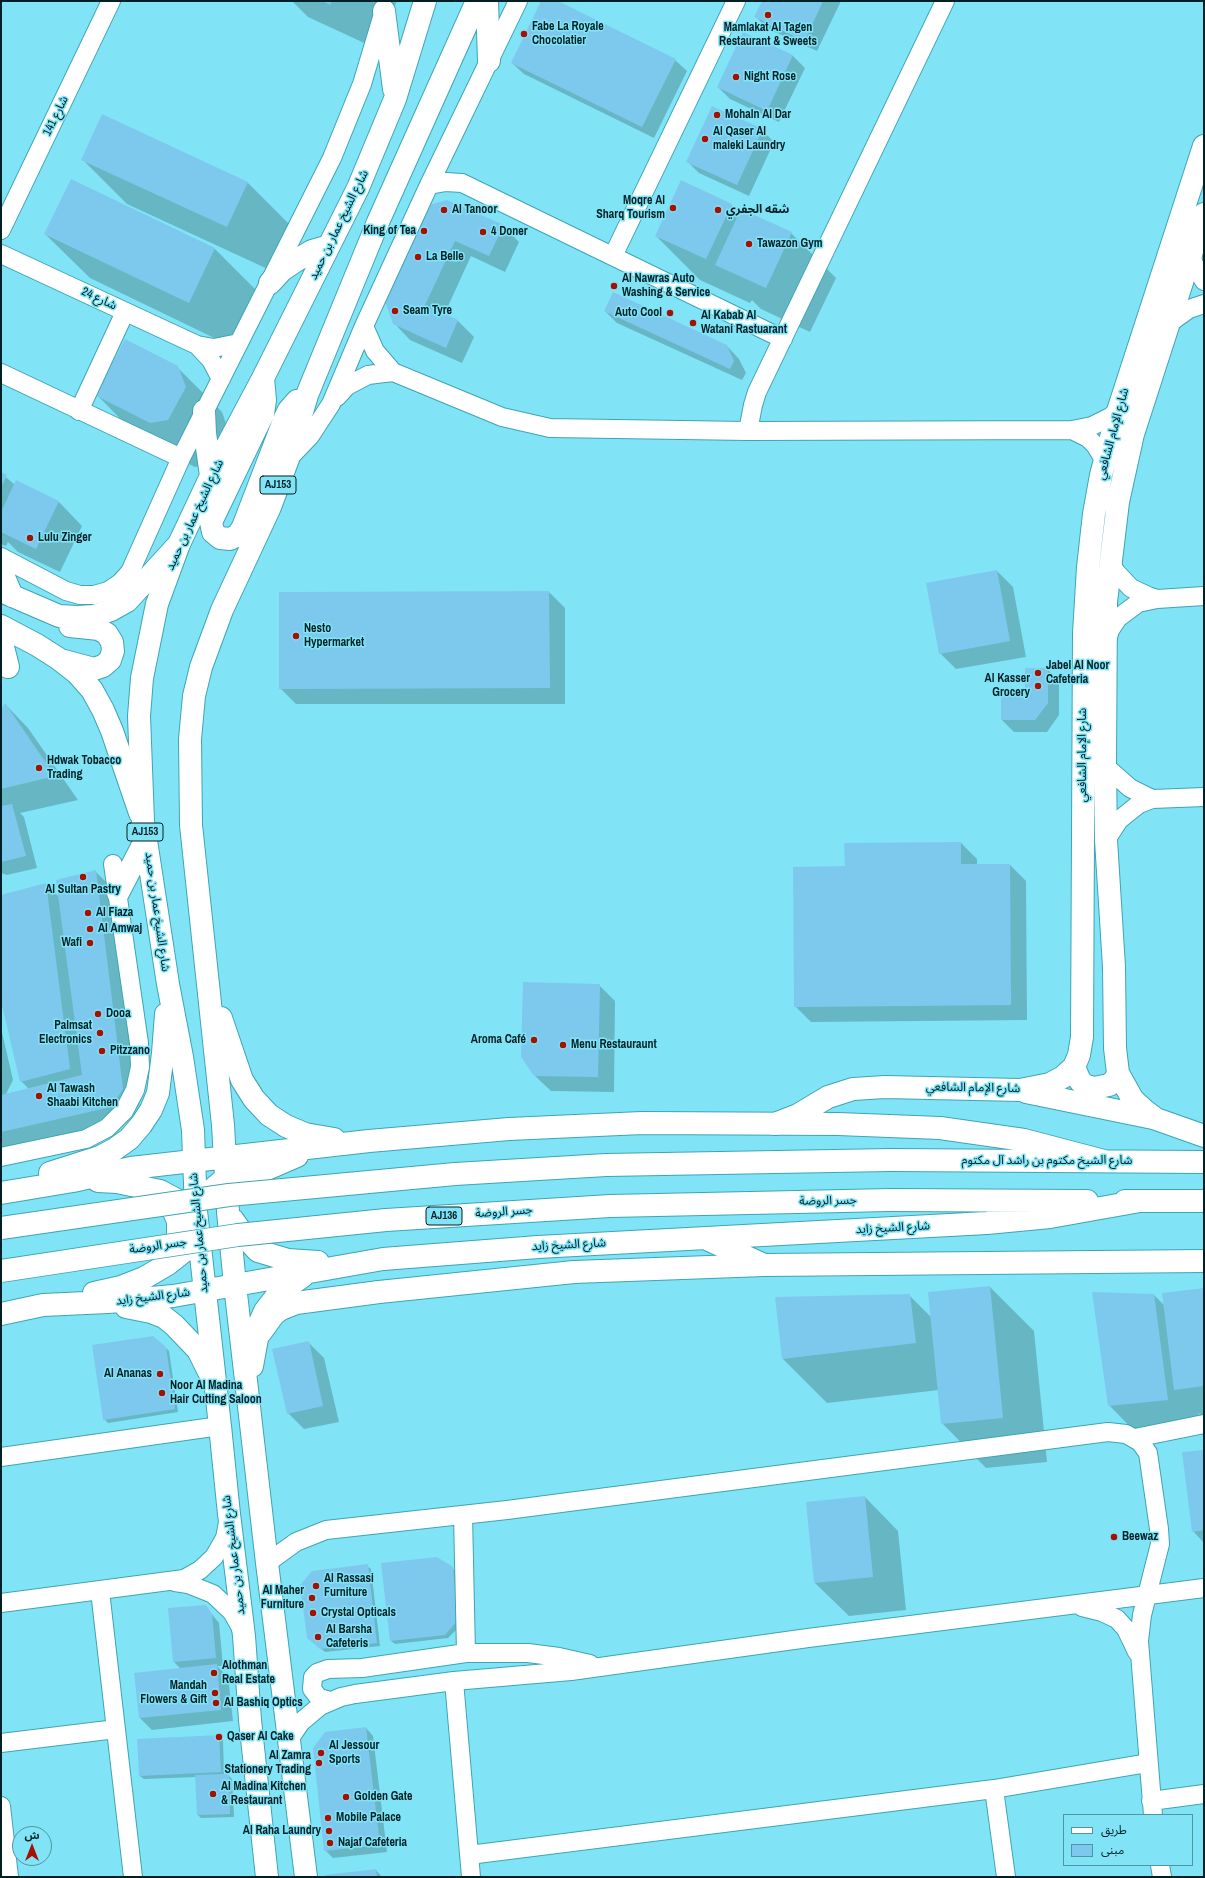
<!DOCTYPE html>
<meta charset="utf-8">
<style>
body{margin:0}
#map{position:relative;width:1205px;height:1878px;overflow:hidden;background:#80e4f6;font-family:"Archivo Narrow","Noto Sans Arabic",sans-serif}
canvas{display:block}
.frame{position:absolute;inset:0;border:2px solid #002025;pointer-events:none}
.legend{position:absolute;left:1063px;top:1814px;width:130px;height:52px;box-sizing:border-box;background:#80e4f6;border:1px solid #4d96a2;margin:0;padding:5px 7px;list-style:none;font-size:12px;color:#002025}
.legend li{display:flex;align-items:center;gap:8px;height:20px}
.legend b{width:20px;border:1px solid #4d96a2}
.north{position:absolute;left:12px;top:1826px;width:40px;height:40px;box-sizing:border-box;background:#80e4f6;border:1px solid #4d96a2;border-radius:50%;rotate:0deg;font-size:11px;font-weight:700;line-height:16px;text-align:center;color:#002025}
.north::after{content:'';display:block;margin:auto;width:14px;height:18px;background:#a51003;clip-path:polygon(50% 0,100% 100%,50% 72%,0 100%)}
</style>
<div id="map">
<canvas width="1205" height="1878"></canvas>
<div class="frame"></div>
<ul class="legend">
<li><b style="height:5px;background:#fff"></b>طريق</li>
<li><b style="height:11px;background:#7dc9ee"></b>مبنى</li>
</ul>
<div class="north">ش</div>
</div>
<script>
const c = document.querySelector('canvas').getContext('2d');
c.lineJoin = 'round';
function paint(path, color) { c.fillStyle = color; c.fill(path, 'evenodd'); }
const poly = rows => new Path2D(rows.map(r => 'M' + r).join(''));
function stroke(path, color, width, dash) { c.strokeStyle = color; c.lineWidth = width; c.lineCap = dash ? 'butt' : 'round'; c.setLineDash(dash || []); c.stroke(path); }
function write(font, color, halo, rows, align = 'center') {
  c.font = font + ' "Archivo Narrow","Noto Sans Arabic",sans-serif'; c.lineWidth = 3; c.setLineDash([]); c.textBaseline = 'middle'; c.strokeStyle = halo; c.fillStyle = color; for (const [text, x, y, turn = 0] of rows) {
    c.save(); c.translate(x, y); c.rotate((+turn || 0) * Math.PI / 180); c.textAlign = isNaN(turn) ? turn : align; if (halo) c.strokeText(text, 0, 0); c.fillText(text, 0, 0); c.restore();
  }
}
const shadow = poly([
 [292,1,397,1,375,48,308,17],
 [542,1,555,1,675,60,687,71,654,138,524,74,512,63],
 [763,1,841,1,817,51,768,29,756,17],
 [769,22,810,41,809,43,769,24],
 [743,33,793,56,805,68,779,122,730,99,718,87],
 [762,130,774,142,749,196,699,173,687,161],
 [82,159,248,183,292,227,272,271,127,204],
 [71,180,215,249,259,293,233,347,90,278,45,234],
 [731,205,740,214,742,210,791,233,836,278,810,332,761,309,752,300,750,303,700,280,656,236],
 [430,206,503,226,519,242,505,272,471,256,444,315,458,321,474,337,462,363,410,340,394,323],
 [605,311,727,346,739,359,746,373,742,380,617,323],
 [177,367,222,412,229,432,213,464,195,467,141,440,97,395],
 [1,473,15,485,17,482,59,502,82,526,60,572,18,552,8,542,6,546,1,544],
 [997,571,1013,587,1026,657,956,669,940,653],
 [549,592,565,608,565,704,296,704,280,688],
 [1047,669,1059,681,1059,715,1047,732,1014,732,1002,720],
 [5,704,28,728,78,800,20,813,24,817,37,868,7,875,1,873,1,713],
 [961,843,977,859,977,865,1010,865,1026,881,1027,1020,811,1022,795,1006,846,867],
 [95,871,111,887,139,1105,127,1122,1,1151,1,1028,13,1080,6,1094,29,1089,21,1081,1,997,1,896,46,884,60,898],
 [599,985,615,1001,614,1092,551,1091,534,1075],
 [990,1287,1034,1331,1047,1462,986,1468,942,1423,939,1390,827,1403,783,1359,909,1295,932,1318,929,1293],
 [1204,1289,1204,1419,1198,1413,1201,1433,1142,1439,1109,1405,1154,1295,1165,1306],
 [308,1342,324,1358,339,1422,304,1429,288,1413],
 [165,1347,169,1351,178,1412,108,1423,104,1419],
 [1204,1451,1204,1543,1193,1531],
 [865,1497,898,1531,906,1610,849,1616,815,1583],
 [367,1566,371,1569,380,1646,325,1652,312,1641],
 [452,1568,456,1572,462,1624,448,1638,395,1644,391,1641],
 [205,1606,219,1623,223,1666,217,1666,228,1677,233,1721,152,1730,140,1718,181,1669,174,1662],
 [366,1728,373,1736,387,1852,333,1858,325,1850],
 [219,1736,223,1740,224,1775,228,1775,232,1779,234,1817,201,1818,198,1815,196,1777,144,1779,140,1776,138,1740],
 [376,1870,382,1877,327,1877]
]);
const building = poly([
 [323,1,332,1,330,5],
 [541,1,558,1,676,59,642,127,511,63],
 [762,1,823,1,805,40,754,17],
 [743,32,793,55,767,111,717,87],
 [712,106,763,129,737,185,686,162],
 [102,114,248,182,227,227,81,160],
 [71,179,215,248,189,303,44,234],
 [681,180,732,204,706,259,655,236],
 [447,200,504,225,489,256,455,241,425,305,458,320,446,348,393,324,385,301,429,205],
 [741,209,792,232,766,288,715,265],
 [613,292,727,345,734,361,730,369,604,311],
 [125,339,178,366,186,387,168,420,150,423,95,395],
 [1,472,7,475,1,487],
 [16,480,59,501,36,549,1,532,1,512],
 [997,570,1010,641,939,654,926,583],
 [549,591,550,688,279,689,279,592],
 [1025,668,1048,668,1048,703,1035,720,1001,720,1001,691,1025,691],
 [5,703,55,776,1,789,1,710],
 [12,804,26,856,1,862,1,806],
 [961,842,961,864,1010,864,1011,1005,794,1007,793,867,845,866,844,843],
 [96,870,123,1089,111,1107,1,1132,1,1095,82,1075,56,880],
 [46,883,70,1069,20,1082,1,1001,1,895],
 [523,982,600,984,598,1077,534,1076,521,1057],
 [990,1286,1003,1418,941,1424,928,1292],
 [1204,1288,1204,1386,1174,1390,1162,1293],
 [1092,1292,1154,1294,1168,1400,1108,1406],
 [910,1294,916,1343,782,1359,775,1297],
 [153,1336,166,1347,175,1409,103,1420,92,1345],
 [309,1341,323,1406,287,1414,272,1349],
 [1204,1450,1204,1530,1192,1532,1182,1452],
 [865,1496,873,1577,814,1583,806,1502],
 [437,1557,453,1567,458,1620,445,1635,390,1641,381,1563],
 [368,1564,377,1643,320,1649,307,1638,300,1585,312,1571],
 [206,1605,212,1614,216,1658,173,1662,168,1608],
 [217,1664,221,1710,139,1718,134,1673],
 [366,1727,380,1845,324,1851,313,1748,325,1732],
 [219,1735,221,1772,139,1776,137,1739],
 [229,1774,230,1814,197,1815,195,1775],
 [376,1869,377,1877,326,1877,325,1875]
]);
const minor = poly([
 [429,185,446,182,462,183,783,339],
 [1,230,111,1],
 [1,254,197,345,214,348,239,343],
 [1191,254,1194,264,1204,281],
 [613,256,736,1],
 [1168,324,1189,309,1204,304],
 [364,326,375,351,393,372,502,417,550,428,748,431,1072,430,1092,426,1110,417,1118,411],
 [197,345,211,360,221,379],
 [1,373,181,458],
 [337,397,347,386,368,375,393,372],
 [79,411,125,312],
 [1072,430,1088,438,1095,445,1105,461],
 [748,431,753,405,757,392,945,1],
 [288,459,310,436,331,404,364,326,429,185,518,1],
 [1,557,66,591,80,595,94,595,108,591,120,583,130,572,181,458,332,158,362,84,383,14],
 [1110,560,1115,571,1131,588,1148,596,1157,599],
 [1107,641,1110,630,1118,618,1138,603,1157,599,1204,596],
 [1105,766,1130,788,1152,799],
 [1106,840,1119,820,1139,804,1152,799,1204,797],
 [1,1157,86,1139,107,1128,124,1111,135,1090,140,1067,139,1043,113,864],
 [1135,1438,1204,1424],
 [1,1457,220,1426],
 [463,1515,466,1653],
 [267,1563,296,1542,326,1530,507,1510,1108,1432,1126,1434,1140,1442,1148,1453,1159,1529,1160,1544,1142,1615,1139,1641,1153,1815],
 [175,1582,188,1584,213,1594,232,1612,242,1630],
 [100,1591,133,1877],
 [1,1603,184,1579,200,1570,214,1557,225,1538,228,1522],
 [1082,1607,1102,1612,1117,1619,1126,1629,1137,1652],
 [454,1681,471,1877],
 [330,1701,319,1698,312,1689,313,1677,317,1673,328,1669,362,1668,466,1653,528,1653,559,1657,590,1664],
 [288,1741,301,1722,320,1706,341,1697,355,1694,454,1681,571,1671,808,1638,1204,1588],
 [1,1743,116,1729],
 [994,1789,1006,1877],
 [1151,1801,1204,1794],
 [1,1806,9,1877],
 [469,1855,994,1789,1148,1763],
 [1160,1865,1162,1877]
]);
const tertiary = poly([
 [1204,214,1133,434,1118,502,1106,602,1105,766,1106,840,1114,967,1115,1048,1118,1073,1133,1100,1144,1110,1156,1119,1204,1136],
 [1,570,12,596],
 [1,591,59,616,77,617,94,616,111,610,127,601,179,544],
 [1,626,37,645,59,659,77,673,92,690,103,710,112,731,140,813],
 [1,639,8,667],
 [64,661,94,669,103,666,110,660,113,651,112,642,107,634,99,629,70,626],
 [1074,1067,1080,1081,1086,1086,1094,1088,1109,1085,1115,1080,1118,1073],
 [1026,1092,1153,1118],
 [775,1124,798,1115,828,1097,853,1089,885,1087,1020,1090,1050,1084,1063,1077,1074,1067,1079,1055,1082,1037,1084,633,1088,567,1094,514,1101,475,1118,411,1204,146],
 [261,1332,274,1314,281,1309,296,1303,379,1292,574,1272,764,1265,1204,1261]
]);
const primary = poly([
 [487,1,489,61],
 [384,11,394,89],
 [270,283,282,270,297,260,312,251,329,246],
 [263,378,265,400,263,414,211,522,213,532,220,538,230,539,238,535,243,527,285,418,289,410,297,401],
 [204,411,205,433,211,476],
 [118,893,146,839],
 [221,1018,242,1080,254,1099,269,1115,286,1126,305,1134,334,1139],
 [890,1160,1204,1162],
 [50,1173,100,1157,115,1149,129,1139,141,1125,151,1110,158,1093,163,1053,166,1014],
 [98,1181,117,1182,160,1191,192,1208],
 [215,1187,226,1178,267,1169,297,1156],
 [160,1191,170,1203,178,1221,178,1241,170,1261],
 [1,1193,73,1181,131,1168,369,1141,509,1129,642,1123,838,1124,940,1128,1024,1140,1104,1161],
 [890,1200,1087,1201],
 [1125,1201,1204,1201],
 [233,1220,245,1237,258,1251,288,1260,318,1262],
 [709,1240,764,1265],
 [94,1293,121,1287,144,1278,168,1264,183,1252,197,1232],
 [126,1307,151,1312,164,1317,174,1325,198,1350,210,1374],
 [1,1314,43,1305,108,1302,173,1296,383,1259,538,1247,987,1223,1050,1217,1140,1201],
 [252,1366,260,1322,265,1311,279,1293,303,1276],
 [267,1877,250,1720,244,1636,229,1514,220,1426,196,1211,193,1130,182,1057,168,984,143,821,139,716,142,678,157,604,179,544,211,476,263,378,358,188,395,99,425,1],
 [306,1877,267,1563,235,1285,228,1212,223,1125,191,825,190,739,194,696,201,667,222,610,270,507,288,459,307,395,378,222,477,1]
]);
const primaryBridge = poly([
 [1,1228,229,1195,455,1174,606,1165,890,1160],
 [1,1271,238,1235,386,1220,610,1206,890,1200]
]);
const markers = [
 [768,15,4,"#a51003"],
 [524,34,4,"#a51003"],
 [736,77,4,"#a51003"],
 [717,115,4,"#a51003"],
 [705,139,4,"#a51003"],
 [673,208,4,"#a51003"],
 [444,210,4,"#a51003"],
 [718,210,4,"#a51003"],
 [424,231,4,"#a51003"],
 [483,232,4,"#a51003"],
 [749,244,4,"#a51003"],
 [418,257,4,"#a51003"],
 [614,286,4,"#a51003"],
 [395,311,4,"#a51003"],
 [670,313,4,"#a51003"],
 [693,323,4,"#a51003"],
 [30,538,4,"#a51003"],
 [296,636,4,"#a51003"],
 [1038,673,4,"#a51003"],
 [1038,686,4,"#a51003"],
 [39,768,4,"#a51003"],
 [83,877,4,"#a51003"],
 [88,913,4,"#a51003"],
 [90,929,4,"#a51003"],
 [90,943,4,"#a51003"],
 [98,1014,4,"#a51003"],
 [100,1033,4,"#a51003"],
 [534,1040,4,"#a51003"],
 [563,1045,4,"#a51003"],
 [102,1051,4,"#a51003"],
 [39,1096,4,"#a51003"],
 [160,1374,4,"#a51003"],
 [162,1393,4,"#a51003"],
 [1114,1537,4,"#a51003"],
 [316,1586,4,"#a51003"],
 [312,1598,4,"#a51003"],
 [313,1613,4,"#a51003"],
 [318,1637,4,"#a51003"],
 [214,1673,4,"#a51003"],
 [215,1693,4,"#a51003"],
 [216,1703,4,"#a51003"],
 [219,1737,4,"#a51003"],
 [321,1753,4,"#a51003"],
 [319,1763,4,"#a51003"],
 [213,1794,4,"#a51003"],
 [346,1797,4,"#a51003"],
 [328,1818,4,"#a51003"],
 [329,1831,4,"#a51003"],
 [330,1843,4,"#a51003"]
];
const shields = [
 [278,485,36],
 [145,832,36],
 [444,1216,36]
];
const shieldNames = [
 ["AJ153",278,485],
 ["AJ153",145,832],
 ["AJ136",444,1216]
];
const poiNames = [
 ["Fabe La Royale",532,27],
 ["Chocolatier",532,41],
 ["Mamlakat Al Tagen",768,28,"center"],
 ["Restaurant & Sweets",768,42,"center"],
 ["Night Rose",744,77],
 ["Mohaln Al Dar",725,115],
 ["Al Qaser Al",713,132],
 ["maleki Laundry",713,146],
 ["Moqre Al",665,201,"right"],
 ["Sharq Tourism",665,215,"right"],
 ["Al Tanoor",452,210],
 ["شقه الجفري",726,210],
 ["King of Tea",416,231,"right"],
 ["4 Doner",491,232],
 ["Tawazon Gym",757,244],
 ["La Belle",426,257],
 ["Al Nawras Auto",622,279],
 ["Washing & Service",622,293],
 ["Seam Tyre",403,311],
 ["Auto Cool",662,313,"right"],
 ["Al Kabab Al",701,316],
 ["Watani Rastuarant",701,330],
 ["Lulu Zinger",38,538],
 ["Nesto",304,629],
 ["Hypermarket",304,643],
 ["Jabel Al Noor",1046,666],
 ["Cafeteria",1046,680],
 ["Al Kasser",1030,679,"right"],
 ["Grocery",1030,693,"right"],
 ["Hdwak Tobacco",47,761],
 ["Trading",47,775],
 ["Al Sultan Pastry",83,890,"center"],
 ["Al Fiaza",96,913],
 ["Al Amwaj",98,929],
 ["Wafi",82,943,"right"],
 ["Dooa",106,1014],
 ["Palmsat",92,1026,"right"],
 ["Electronics",92,1040,"right"],
 ["Aroma Café",526,1040,"right"],
 ["Menu Restauraunt",571,1045],
 ["Pitzzano",110,1051],
 ["Al Tawash",47,1089],
 ["Shaabi Kitchen",47,1103],
 ["Al Ananas",152,1374,"right"],
 ["Noor Al Madina",170,1386],
 ["Hair Cutting Saloon",170,1400],
 ["Beewaz",1122,1537],
 ["Al Rassasi",324,1579],
 ["Furniture",324,1593],
 ["Al Maher",304,1591,"right"],
 ["Furniture",304,1605,"right"],
 ["Crystal Opticals",321,1613],
 ["Al Barsha",326,1630],
 ["Cafeteris",326,1644],
 ["Alothman",222,1666],
 ["Real Estate",222,1680],
 ["Mandah",207,1686,"right"],
 ["Flowers & Gift",207,1700,"right"],
 ["Al Bashiq Optics",224,1703],
 ["Qaser Al Cake",227,1737],
 ["Al Jessour",329,1746],
 ["Sports",329,1760],
 ["Al Zamra",311,1756,"right"],
 ["Stationery Trading",311,1770,"right"],
 ["Al Madina Kitchen",221,1787],
 ["& Restaurant",221,1801],
 ["Golden Gate",354,1797],
 ["Mobile Palace",336,1818],
 ["Al Raha Laundry",321,1831,"right"],
 ["Najaf Cafeteria",338,1843]
];
const streetNames = [
 ["شارع 141",56,116,-64],
 ["شارع الشيخ عمار بن حميد",339,225,-64],
 ["شارع 24",99,299,25],
 ["شارع الإمام الشافعي",1113,434,-75],
 ["شارع الشيخ عمار بن حميد",195,515,-65],
 ["شارع الإمام الشافعي",1083,755,-90],
 ["شارع الشيخ عمار بن حميد",157,912,82],
 ["شارع الإمام الشافعي",973,1088,1],
 ["شارع الشيخ مكتوم بن راشد آل مكتوم",1047,1161],
 ["جسر الروضة",828,1201,-1],
 ["جسر الروضة",504,1212,-4],
 ["شارع الشيخ زايد",893,1228,-3],
 ["شارع الشيخ عمار بن حميد",199,1233,-95],
 ["شارع الشيخ زايد",569,1245,-3],
 ["جسر الروضة",158,1246,-8],
 ["شارع الشيخ زايد",153,1297,-7],
 ["شارع الشيخ عمار بن حميد",234,1555,-97]
];
paint(shadow, '#0003');
paint(building, '#7dc9ee');
stroke(minor, '#3ca5b6', 20);
stroke(tertiary, '#3ca5b6', 24);
stroke(primary, '#3ca5b6', 24);
stroke(minor, '#fff', 18);
stroke(tertiary, '#fff', 22);
stroke(primary, '#fff', 22);
stroke(primaryBridge, '#3ca5b6', 24, []);
stroke(primaryBridge, '#fff', 22);
for (const [x, y, r, color] of markers) { const dot = new Path2D(); dot.arc(x, y, r, 0, 2 * Math.PI); c.fillStyle = color; c.fill(dot); stroke(dot, '#80e4f6', 1.5); }
for (const [x, y, w] of shields) { const box = new Path2D(); box.roundRect(x - w / 2, y - 9, w, 18, 3); c.fillStyle = '#80e4f6'; c.fill(box); stroke(box, '#002025', 1); }
write('bold 11px', '#002025', null, shieldNames);
write('bold 12px', '#002025', '#80e4f6', poiNames, 'left');
write('12px', '#002025', '#80e4f6', streetNames);
</script>
